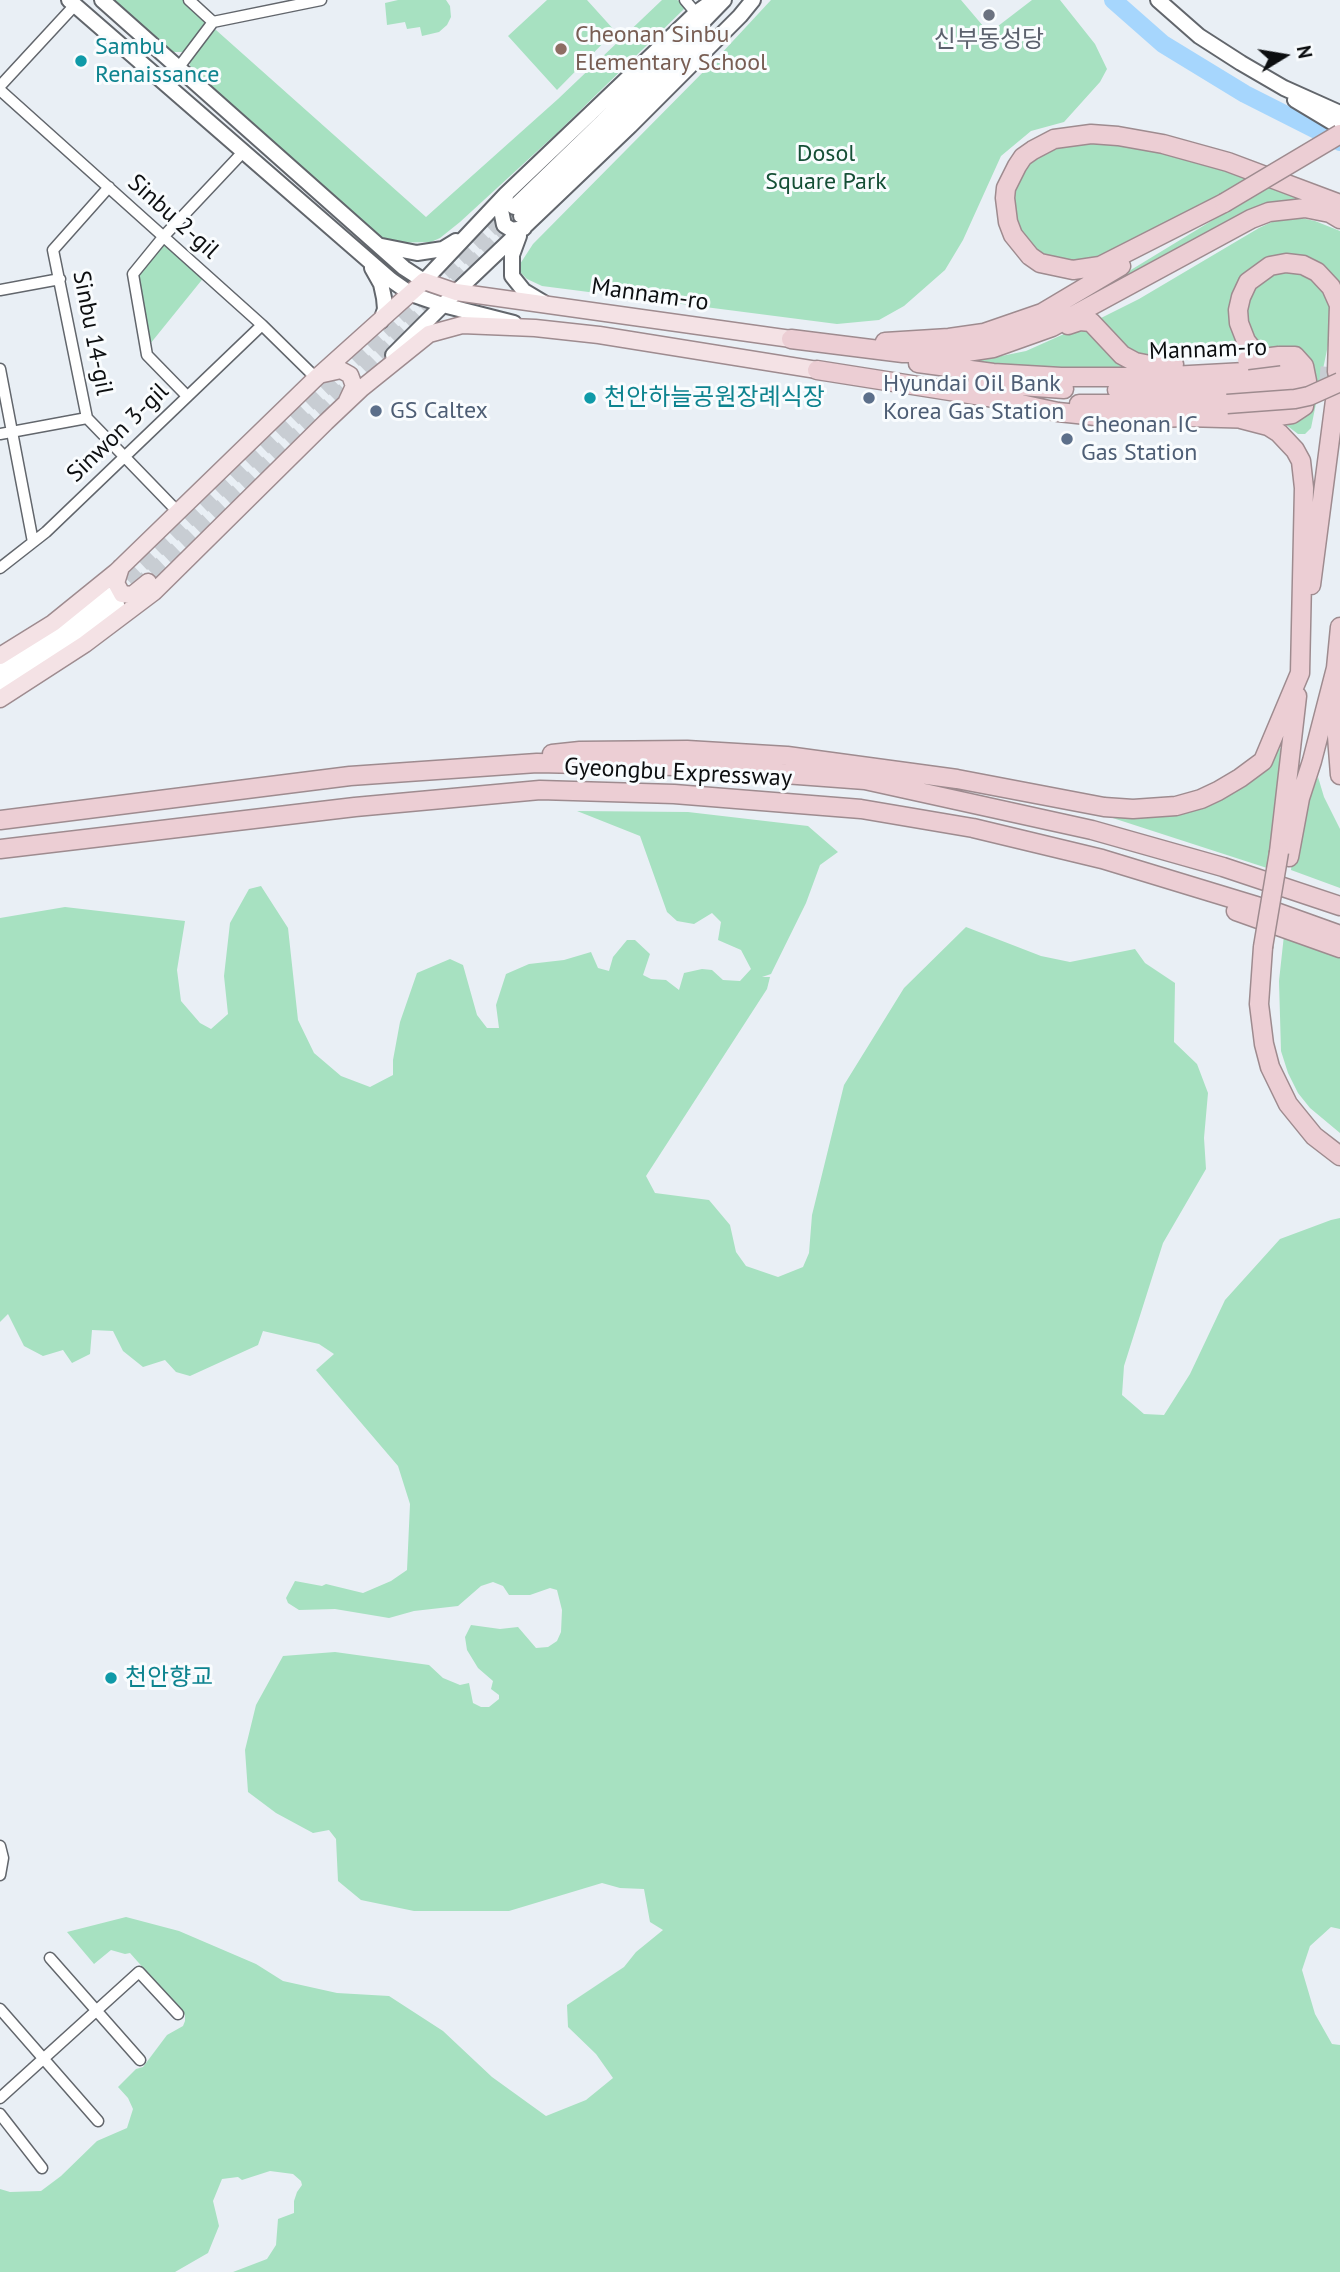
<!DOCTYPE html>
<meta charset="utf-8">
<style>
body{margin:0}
#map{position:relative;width:1340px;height:2272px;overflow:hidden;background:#e9eff5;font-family:"PT Sans",sans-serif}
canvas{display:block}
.north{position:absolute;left:1249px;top:21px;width:70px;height:70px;-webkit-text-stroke:5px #f9fcfe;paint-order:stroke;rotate:79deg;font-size:19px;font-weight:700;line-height:28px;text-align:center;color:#0c0e10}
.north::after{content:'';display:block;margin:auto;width:24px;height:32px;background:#0c0e10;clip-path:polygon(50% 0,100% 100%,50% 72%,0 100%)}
</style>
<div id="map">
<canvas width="1340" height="2272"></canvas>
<div class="north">N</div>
</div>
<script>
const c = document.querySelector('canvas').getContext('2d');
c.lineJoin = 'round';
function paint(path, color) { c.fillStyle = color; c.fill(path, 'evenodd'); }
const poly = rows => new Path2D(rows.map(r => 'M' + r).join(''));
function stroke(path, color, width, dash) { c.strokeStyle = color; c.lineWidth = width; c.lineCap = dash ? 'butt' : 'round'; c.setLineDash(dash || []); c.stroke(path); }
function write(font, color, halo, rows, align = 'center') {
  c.font = font + ' "PT Sans","Noto Sans KR",sans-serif'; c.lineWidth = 6; c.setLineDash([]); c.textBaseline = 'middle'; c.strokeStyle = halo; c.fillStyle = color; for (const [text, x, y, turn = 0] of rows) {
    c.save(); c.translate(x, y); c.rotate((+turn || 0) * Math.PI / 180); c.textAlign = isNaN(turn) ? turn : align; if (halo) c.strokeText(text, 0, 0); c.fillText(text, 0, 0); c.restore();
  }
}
const green = poly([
 [113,0,185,0,205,17,205,24,183,52,171,52],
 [398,0,446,0,450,6,451,17,447,25,439,32,422,36,420,27,407,29,405,22,387,25,385,3],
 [547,0,587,0,615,31,557,90,508,36],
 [662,0,677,0,683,3,684,9,557,133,460,222,440,238,431,242,387,243,191,70,189,60,210,31,216,30,426,217,558,99],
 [771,0,961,0,989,33,1032,0,1060,0,1095,44,1107,69,1100,82,1064,122,1031,131,1001,156,963,240,945,270,904,306,879,320,837,324,542,286,527,279,520,272,520,264,533,244,719,56],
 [1087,142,1126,145,1217,166,1311,200,1278,201,1262,205,1070,312,1037,327,1236,206,1093,264,1048,259,1027,243,1012,213,1013,192,1028,163,1056,147],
 [1301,218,1315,221,1340,231,1340,292,1304,257,1295,255,1288,255,1247,274,1244,350,1231,357,1175,359,1133,356,1099,319,1139,299,1259,228,1274,221],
 [167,242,205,276,150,344,137,276,163,243],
 [1277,271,1302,271,1324,288,1333,311,1330,335,1311,428,1305,434,1298,434,1281,421,1266,349,1252,334,1245,319,1247,298,1255,286],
 [1082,326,1133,368,1116,370,977,363,977,361,1026,351],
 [1281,748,1283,753,1267,868,1088,810,1214,802,1232,794,1256,773,1274,751],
 [1318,777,1324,797,1340,829,1340,888,1291,870,1296,827],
 [577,811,688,812,808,826,838,852,820,865,806,903,771,974,762,977,770,977,767,989,646,1176,655,1193,709,1200,730,1225,736,1252,746,1266,778,1277,803,1267,809,1253,812,1215,844,1085,904,988,966,927,1041,956,1070,962,1135,949,1145,963,1175,983,1174,1042,1197,1064,1208,1093,1204,1138,1206,1169,1163,1243,1124,1366,1122,1395,1144,1414,1164,1415,1190,1374,1225,1300,1280,1239,1331,1220,1340,1218,1340,1929,1331,1927,1310,1946,1302,1970,1315,2014,1332,2044,1340,2045,1340,2272,233,2272,267,2259,276,2245,278,2219,294,2213,294,2201,297,2192,302,2185,301,2181,293,2174,270,2171,242,2180,238,2177,222,2179,213,2201,219,2226,208,2253,175,2272,0,2272,0,2189,10,2192,41,2191,61,2176,97,2141,127,2128,133,2109,128,2098,118,2087,136,2069,143,2067,167,2035,183,2026,185,2021,185,2015,130,1953,125,1954,111,1950,94,1964,67,1932,126,1917,179,1931,256,1964,283,1981,337,1993,389,1996,443,2031,492,2077,546,2116,586,2100,613,2078,596,2054,568,2027,567,2005,624,1967,636,1952,663,1930,650,1922,644,1889,620,1888,602,1883,509,1911,414,1911,361,1900,338,1881,336,1839,329,1830,313,1833,276,1813,248,1792,245,1750,256,1705,283,1656,335,1652,429,1665,443,1678,460,1685,469,1683,473,1703,481,1707,489,1707,499,1699,499,1695,491,1689,493,1681,478,1668,467,1650,465,1637,471,1625,500,1629,518,1627,536,1648,548,1647,557,1641,561,1632,562,1610,557,1590,550,1588,530,1595,509,1595,503,1586,493,1582,481,1586,458,1606,414,1611,389,1618,335,1609,299,1610,288,1603,286,1598,295,1581,322,1586,326,1584,363,1593,391,1581,407,1570,410,1504,398,1466,316,1370,334,1354,319,1344,263,1331,258,1345,190,1376,176,1372,165,1360,143,1367,123,1351,113,1331,92,1330,90,1354,72,1363,63,1350,43,1356,24,1346,8,1314,0,1322,0,918,65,907,185,921,177,970,181,1001,200,1023,211,1029,228,1014,224,976,230,923,249,889,261,886,288,928,298,1020,314,1053,341,1076,370,1087,393,1075,393,1060,400,1022,417,973,450,959,463,965,477,1015,487,1028,499,1028,496,1005,506,974,529,964,564,960,591,952,598,968,609,971,613,957,627,940,635,940,650,954,643,975,651,979,666,980,679,990,684,973,702,969,712,970,723,980,740,981,751,969,741,950,718,940,721,922,712,913,694,924,677,921,667,912,640,836],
 [1284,935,1340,955,1340,1133,1310,1108,1298,1093,1288,1073,1281,1051,1279,981]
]);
const river = poly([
 [1113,0,1163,44,1245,94,1340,142]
]);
const secondaryTunnel = poly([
 [136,587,328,405,521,216],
 [112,594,510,211]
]);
const primaryTunnel = poly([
 [1296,372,1340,376]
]);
const street = poly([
 [189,0,213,22],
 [685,0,696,13],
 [179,67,213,22,321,0],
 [0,86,75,5],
 [0,90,262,325,316,378],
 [109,187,53,250,87,418,179,513],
 [0,290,60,279],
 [0,369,33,542],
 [187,396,147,355,133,274,164,236,244,151],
 [0,434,87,418],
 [0,568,46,532,262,325],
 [0,1846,3,1858,0,1875],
 [50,1958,140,2060],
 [0,2009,98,2121],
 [0,2098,139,1972,178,2014],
 [0,2114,42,2168]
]);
const secondary = poly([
 [69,0,391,280,411,294,443,305,514,323],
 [102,0,404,268,424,281,506,194,696,13,714,0],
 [1158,0,1199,36,1241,63,1284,88,1340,113],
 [1295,100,1340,127],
 [506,196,501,210,504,225,512,230,524,228],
 [514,207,663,63,724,0],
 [521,216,699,44],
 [519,236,512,255,512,276,524,291,544,303],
 [382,246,417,253,443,249,456,241],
 [372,268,381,284,384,298,385,309,381,321],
 [393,355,456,292,630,126,740,16,753,0],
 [0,671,25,656,112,594],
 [0,686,43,660,117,604]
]);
const primary = poly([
 [323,374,341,370,350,375,354,386,347,401],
 [121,567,116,583,122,594,132,595,148,582],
 [0,656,53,623,116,572,316,378,424,281,456,292,791,339],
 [0,699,85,644,154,592,326,422,362,388,429,334,462,325,535,328,599,335,817,370]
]);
const highway = poly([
 [1224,203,1100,266,1073,270,1040,263,1030,256,1013,235,1008,222,1005,198,1006,188,1017,166,1023,157,1033,150,1054,139,1091,134,1118,136,1163,144,1228,162,1340,204],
 [1068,325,1080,321,1091,322,1122,355,1135,362,1150,365,1174,364],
 [791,339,903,353,960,353,993,348,1052,327,1251,219,1269,212,1305,208,1330,213,1340,219],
 [885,342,949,338,984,333,1042,313,1121,266],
 [918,363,993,373,1061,377,1153,377,1245,372,1296,372],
 [1270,364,1254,351,1246,341,1239,323,1238,310,1241,297,1248,282,1270,266,1286,263,1303,265,1317,272,1331,287,1339,305,1337,372],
 [817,370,988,397,1058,412,1096,416,1132,419,1185,417,1258,419,1292,414,1304,406,1307,381,1304,366,1295,356,1279,356],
 [977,383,1064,389],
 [1117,390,1196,390,1295,385],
 [1079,404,1227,404],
 [1311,585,1340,362],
 [1340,627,1336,668,1337,736,1340,775],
 [552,754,580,751,687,750,787,756,957,779,1104,807,1133,809,1176,806,1201,799,1218,791,1240,778,1263,761,1300,673,1304,488,1301,461,1295,450,1279,433,1268,426,1241,419],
 [0,820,350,776,537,763,677,766,865,780,1092,830,1223,867,1340,906],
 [0,849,355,807,540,790,674,794,861,809,973,828,1102,859,1273,911,1340,935],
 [1279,852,1297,696],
 [1289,857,1300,798,1312,761,1336,668],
 [1236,911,1340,948],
 [1263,947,1259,1004,1264,1044,1270,1067,1288,1104,1314,1136,1340,1156]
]);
const highwayBridge = poly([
 [1224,203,1340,134],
 [1247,360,1279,356],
 [1227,404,1295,399,1309,396,1340,382],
 [1263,947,1279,852]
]);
const markers = [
 [989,15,7,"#6b7280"],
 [561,49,7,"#8d6e63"],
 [81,61,7,"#0f9aa8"],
 [590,398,7,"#0f9aa8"],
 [869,398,7,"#5c6f8a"],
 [376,411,7,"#5c6f8a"],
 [1067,439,7,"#5c6f8a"],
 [111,1678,7,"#0f9aa8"]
];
const educationNames = [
 ["Cheonan Sinbu",575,35],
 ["Elementary School",575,63]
];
const worshipNames = [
 ["신부동성당",989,40]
];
const cultureNames = [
 ["Sambu",95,47],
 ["Renaissance",95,75],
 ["천안하늘공원장례식장",604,398],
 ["천안향교",125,1678]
];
const parkNames = [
 ["Dosol",826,154],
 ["Square Park",826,182]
];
const streetNames = [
 ["Sinbu 2-gil",173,217,42],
 ["Mannam-ro",650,295,8],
 ["Sinbu 14-gil",92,333,79],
 ["Mannam-ro",1208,350,-2],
 ["Sinwon 3-gil",118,433,-44],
 ["Gyeongbu Expressway",678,773,3]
];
const serviceNames = [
 ["Hyundai Oil Bank",883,384],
 ["Korea Gas Station",883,412],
 ["GS Caltex",390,411],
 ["Cheonan IC",1081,425],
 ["Gas Station",1081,453]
];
paint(green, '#a7e1c1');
stroke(river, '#a6d6fd', 18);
stroke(secondaryTunnel, '#c8cdd3', 14, [14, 7]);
stroke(primaryTunnel, '#c8cdd3', 16, [16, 8]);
stroke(street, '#62666c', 13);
stroke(secondary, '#62666c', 18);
stroke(primary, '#9e8b8f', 19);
stroke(highway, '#9e8b8f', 21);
stroke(street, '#fff', 10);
stroke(secondary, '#fff', 14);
stroke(primary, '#f4e2e5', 16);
stroke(highway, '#ecced4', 18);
stroke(highwayBridge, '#9e8b8f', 21, []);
stroke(highwayBridge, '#ecced4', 18);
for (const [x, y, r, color] of markers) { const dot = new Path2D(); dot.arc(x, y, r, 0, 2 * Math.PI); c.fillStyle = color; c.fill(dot); stroke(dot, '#f9fcfe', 2.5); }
write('24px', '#785e54', '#f9fcfe', educationNames, 'left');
write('24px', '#5b616d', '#f9fcfe', worshipNames);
write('24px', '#0d838f', '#f9fcfe', cultureNames, 'left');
write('24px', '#154f36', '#f9fcfe', parkNames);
write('24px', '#0c0e10', '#f9fcfe', streetNames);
write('24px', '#4e5e75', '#f9fcfe', serviceNames, 'left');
</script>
